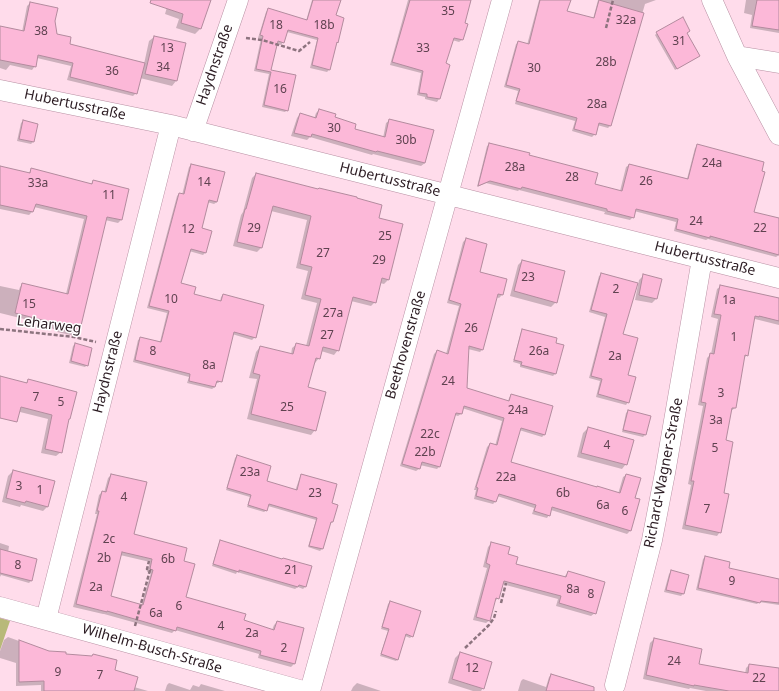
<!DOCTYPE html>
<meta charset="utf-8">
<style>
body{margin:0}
canvas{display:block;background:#ffdceb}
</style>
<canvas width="779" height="691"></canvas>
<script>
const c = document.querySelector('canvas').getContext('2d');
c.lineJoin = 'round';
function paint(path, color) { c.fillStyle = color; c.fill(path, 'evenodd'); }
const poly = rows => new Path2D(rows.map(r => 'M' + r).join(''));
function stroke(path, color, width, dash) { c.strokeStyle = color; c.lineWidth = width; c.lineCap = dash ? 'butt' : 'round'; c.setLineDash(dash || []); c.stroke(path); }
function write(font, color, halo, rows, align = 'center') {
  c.font = font + ' "Noto Sans",sans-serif'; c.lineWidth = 3; c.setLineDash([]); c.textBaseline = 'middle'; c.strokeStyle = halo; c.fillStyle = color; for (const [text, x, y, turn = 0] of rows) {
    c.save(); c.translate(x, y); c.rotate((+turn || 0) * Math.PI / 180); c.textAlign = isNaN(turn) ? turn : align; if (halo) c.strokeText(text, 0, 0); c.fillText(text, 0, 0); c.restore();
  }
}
const green = poly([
 [0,618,10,621,0,650]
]);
const shadow = poly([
 [169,0,210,0,200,29,195,34,176,28,179,19,165,14],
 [312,0,340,0,334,16,329,70,327,72,310,68,317,40,287,32,283,42,281,45,276,43,270,71,294,76,287,110,285,112,262,107,269,74,254,71,261,39,258,38,266,12,268,10,306,21],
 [408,0,470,0,463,23,462,40,459,42,452,40,445,64,449,65,439,99,437,102,425,99,425,97,417,95,421,73,390,65],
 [539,0,570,0,566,12,593,19,598,0,656,0,645,4,610,126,608,128,597,125,595,134,592,137,572,131,575,121,515,104,518,91,504,87,516,44,519,42,527,45],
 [746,0,779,0,779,33,750,28,752,15,744,13],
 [30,3,54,20,57,35,69,45,144,64,149,41,154,37,184,44,176,81,172,86,140,78,136,93,133,96,67,80,71,66,37,58,35,66,32,70,10,65,6,70,0,68,0,27,22,32,27,6],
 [657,33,698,56,696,58,675,70,655,35],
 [319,110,354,129,383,138,386,123,390,120,425,163,421,166,373,154,372,155,310,137,307,140,291,136,297,118,300,114,314,119,316,113],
 [23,121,33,142,31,144,17,141,21,123],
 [490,144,528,156,594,185,620,191,626,167,629,165,687,179,695,148,698,146,760,172,753,212,779,219,779,255,776,257,708,239,706,240,674,231,676,222,634,211,633,217,630,220,604,214,605,212,519,190,518,191,486,183,477,187,487,146],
 [191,165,217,202,214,204,207,202,200,229,211,232,205,253,203,255,189,251,180,284,193,295,220,302,221,297,223,295,255,337,252,340,232,334,221,381,218,383,216,383,215,387,212,389,187,383,189,377,133,362,138,340,141,338,160,342,167,313,147,308,177,196,179,194,182,195,189,167],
 [0,167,28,173,32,170,91,184,93,181,128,190,121,220,118,223,105,220,78,333,75,336,57,332,57,330,47,327,48,325,0,313,0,286,19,290,20,287,23,284,66,294,84,219,34,207,32,212,29,215,0,209],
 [256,174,377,219,388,280,384,284,380,283,375,302,371,306,351,301,338,350,334,355,321,351,319,358,315,363,314,362,307,388,315,430,311,435,247,419,257,379,249,378,256,352,260,347,291,355,292,348,297,344,306,346,317,303,301,299,308,271,296,268,307,220,271,211,261,248,257,252,233,246,241,215,243,212,252,178],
 [466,239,479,273,505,279,502,295,499,298,496,297,482,350,480,352,468,349,466,389,508,402,509,398,511,395,545,434,542,437,519,430,510,462,618,494,623,477,626,475,634,498,639,500,630,531,627,534,551,510,549,515,547,518,532,514,534,508,497,496,495,502,493,504,474,499,476,490,474,490,487,447,490,444,495,446,502,421,462,408,461,414,458,416,455,415,439,467,437,469,420,465,419,469,416,471,400,466,434,354,437,351,446,354,459,306,447,303,463,242],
 [522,261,556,302,551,307,510,296,518,265],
 [602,274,622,335,627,376,628,402,626,405,596,397,600,381,589,378,605,317,589,312,599,276],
 [644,275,656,299,652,303,635,300,639,280],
 [721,286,779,302,779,325,755,319,754,320,747,355,743,359,735,408,731,411,725,441,720,532,717,536,682,529,691,485,688,484,703,406,698,405,707,358,711,354,718,319,711,317,717,289],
 [523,330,555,343,555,374,553,376,520,367,520,364,513,362,521,332],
 [75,344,87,365,85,367,69,363,73,346],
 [0,377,26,383,28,381,69,419,67,421,61,452,56,456,41,453,48,419,0,407],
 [628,411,650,416,645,435,643,437,622,432,626,413],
 [588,428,626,464,622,469,577,457,583,433],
 [237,456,266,482,295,491,300,477,302,475,331,504,332,522,330,524,329,524,322,549,320,551,308,547,316,520,268,506,267,510,264,512,247,507,250,497,226,490,235,458],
 [13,471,48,506,43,511,21,505,20,507,2,502,8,476],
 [111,475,133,534,182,561,185,598,243,621,272,630,274,625,277,622,294,664,291,667,258,658,259,654,175,630,172,633,104,614,103,614,73,607,97,514,95,514,99,495,102,492,104,493,108,478],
 [120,555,150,562,147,572,151,573,141,606,110,597],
 [221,541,305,587,303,589,298,587,295,589,237,572,236,574,212,566,219,543],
 [0,543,9,546,8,553,31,581,29,583,1,575,0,577],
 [492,543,506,555,515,564,564,578,565,576,568,572,595,613,591,616,556,606,558,599,502,584,498,598,494,602,490,620,486,623,473,620,487,568,483,567,488,547],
 [705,557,728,568,779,580,779,605,759,602,757,604,696,590,703,559],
 [671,572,683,594,681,596,664,592,669,574],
 [390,602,412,636,410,638,405,636,398,659,396,661,380,656,388,631,381,629,388,604],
 [8,637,49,652,65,655,113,670,134,687,148,691,41,691,41,685,16,686,16,663,0,658,0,651,4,640],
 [654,639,697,665,745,674,746,668,749,665,779,669,779,691,706,691,690,688,689,689,643,679,650,643],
 [460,653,483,688,481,691,473,691,448,683,455,658],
 [551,675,580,691,518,691,521,681,523,679,546,687,549,677],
 [169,683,190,690,193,685,199,687,201,684,225,691,165,691,167,685],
 [357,683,381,691,351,691,353,687]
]);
const building = poly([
 [151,0,211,0,201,29,181,23,183,14,150,3,151,0],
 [313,0,341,0,336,15,344,18,338,43,337,42,330,70,312,65,318,38,288,30,284,43,278,41,271,70,296,75,288,111,264,105,271,72,256,69,263,36,260,35,268,8,307,20,313,0],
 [410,0,471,0,465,23,468,24,463,40,454,38,446,63,450,65,440,99,427,97,427,94,419,93,423,71,392,62,410,0],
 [540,0,571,0,567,11,594,18,599,0,644,13,611,126,599,123,596,135,574,129,577,118,516,101,520,89,506,85,518,41,529,44,540,0],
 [757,0,779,0,779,30,752,26,757,0],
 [30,2,58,8,55,21,57,34,71,37,70,44,145,63,137,94,70,77,73,63,38,55,36,67,0,60,0,26,24,31,30,2],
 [683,17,690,31,687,33,700,56,677,69,656,32,683,17],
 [154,36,186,43,177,81,145,74,154,36],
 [319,109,336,114,335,117,356,124,355,129,385,137,389,119,434,130,425,163,377,151,376,152,312,134,311,137,294,133,300,113,316,118,319,109],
 [23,120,38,124,34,142,19,139,23,120],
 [489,143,530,153,529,155,598,173,595,184,622,191,629,164,688,179,697,144,764,162,762,171,765,172,754,212,779,218,779,255,710,236,710,238,676,229,678,219,636,209,634,218,607,211,607,209,522,187,521,189,490,181,478,186,489,143],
 [191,164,225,172,217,202,209,200,202,228,212,231,206,253,191,249,181,283,196,287,194,294,221,301,223,294,264,305,256,338,234,332,222,382,217,381,215,387,189,381,190,374,135,360,140,337,161,342,169,311,149,306,179,193,184,194,191,164],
 [0,166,30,173,31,168,92,184,93,180,129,189,122,220,107,217,79,334,59,329,60,327,50,324,50,322,15,313,22,283,68,294,87,216,36,204,33,212,0,205,0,166],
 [256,173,318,189,319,188,357,197,357,198,382,205,379,218,403,224,389,280,382,278,376,303,353,297,339,351,323,347,320,359,316,358,308,387,326,392,316,431,251,414,260,375,253,373,260,346,293,354,296,343,309,346,321,299,305,295,312,267,300,264,311,216,273,206,262,248,237,242,245,209,246,209,256,173],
 [466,238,487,244,480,272,507,279,503,295,498,294,483,350,469,346,467,388,509,401,511,394,553,406,545,435,521,428,511,462,597,487,597,486,620,493,626,474,641,478,635,498,640,499,631,531,552,507,550,516,534,511,536,505,499,494,496,502,476,496,478,488,476,487,490,443,497,445,504,418,464,406,462,414,456,413,440,467,422,462,420,469,402,464,437,350,448,354,461,304,449,300,466,238],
 [522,260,565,271,557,303,514,291,522,260],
 [601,273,638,283,623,334,638,338,628,375,636,377,629,403,598,394,602,379,591,376,607,314,591,310,601,273],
 [643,274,662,279,657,299,639,295,643,274],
 [720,285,779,298,779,321,759,316,759,317,755,316,748,356,745,355,736,408,732,408,726,440,733,442,724,493,729,494,721,533,685,525,694,481,691,481,706,403,701,402,710,353,714,354,721,315,714,314,720,285],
 [522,329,557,338,556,343,564,345,556,374,521,365,522,362,514,360,522,329],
 [75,343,92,348,88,366,71,361,75,343],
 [0,376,27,383,28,379,77,392,70,419,69,419,62,453,45,449,52,415,21,407,17,422,0,418,0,376],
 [628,410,651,416,646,435,623,430,628,410],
 [588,427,634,440,627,465,581,453,588,427],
 [237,455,271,466,267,481,297,490,301,474,337,484,332,503,338,505,333,522,331,522,323,549,309,546,317,518,269,504,267,511,248,505,251,495,227,488,237,455],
 [13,470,55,481,48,507,26,501,25,503,6,498,13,470],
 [111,474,147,482,134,534,187,548,184,561,195,564,186,597,246,614,244,620,274,630,277,621,304,628,295,664,260,655,261,651,177,627,176,631,107,611,107,612,76,604,99,511,97,511,102,491,106,492,111,474],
 [122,552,152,559,150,569,153,570,143,605,111,596,122,552],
 [220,540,282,559,283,558,312,566,306,587,299,585,298,587,239,570,239,572,213,564,220,540],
 [491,542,510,547,508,554,518,557,516,564,566,577,568,571,605,582,596,614,559,603,561,596,504,581,499,599,496,598,490,621,476,617,490,565,486,563,491,542],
 [0,549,37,559,32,581,0,573,0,549],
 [705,556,730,562,729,568,779,579,779,603,761,601,760,603,698,588,705,556],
 [671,570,689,575,684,594,666,590,671,570],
 [390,601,421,611,413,637,406,634,398,660,381,654,389,629,382,627,390,601],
 [654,638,702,649,699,664,748,673,749,664,779,668,779,691,729,691,694,685,694,686,646,675,654,638],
 [19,640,49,651,66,652,66,654,92,656,93,654,117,660,115,670,138,677,134,691,44,691,44,681,19,682,19,640],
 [460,652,492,662,484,689,452,679,460,652],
 [551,674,594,687,594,691,546,691,551,674]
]);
const path = poly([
 [606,28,613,0],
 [246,38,262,40,299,51,310,42],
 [0,329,74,337,96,342],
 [501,603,506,583],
 [135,626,150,570,147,569,149,561],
 [465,648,489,625,494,618,496,611]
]);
const street = poly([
 [712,0,737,56,779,135],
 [737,56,779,63],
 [0,90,171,125,779,278],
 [193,131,238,0],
 [0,607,303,691],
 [46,619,171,125],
 [615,685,652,540,665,473,702,259],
 [310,691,502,0]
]);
const numberNames = [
 ["35",448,12],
 ["32a",626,21],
 ["18",276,26],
 ["18b",324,26],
 ["38",41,32],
 ["31",679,42],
 ["13",167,49],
 ["33",423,49],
 ["28b",606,63],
 ["34",163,68],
 ["30",534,69],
 ["36",112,72],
 ["16",280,90],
 ["28a",597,105],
 ["30",334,129],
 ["30b",406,141],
 ["24a",712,164],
 ["28a",515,168],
 ["28",572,178],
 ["26",646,182],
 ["14",204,183],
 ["33a",38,184],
 ["11",109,196],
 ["24",696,222],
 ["29",254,229],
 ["22",760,229],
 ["12",188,230],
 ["25",385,237],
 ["27",323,254],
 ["29",379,261],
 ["23",528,278],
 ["2",616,290],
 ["10",171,300],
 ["1a",729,301],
 ["15",29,305],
 ["27a",333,314],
 ["26",471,329],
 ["27",327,336],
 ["1",734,338],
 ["8",153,352],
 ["26a",539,352],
 ["2a",615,357],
 ["8a",209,366],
 ["24",448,382],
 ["3",721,394],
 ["7",36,398],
 ["5",61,403],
 ["25",287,408],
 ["24a",518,411],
 ["3a",716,421],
 ["22c",430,435],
 ["4",607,446],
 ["5",715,449],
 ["22b",425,453],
 ["23a",250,473],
 ["22a",506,478],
 ["3",19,487],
 ["1",40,491],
 ["23",315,494],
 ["6b",563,494],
 ["4",124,498],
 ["6a",603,506],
 ["7",707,510],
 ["6",625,512],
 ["2c",109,540],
 ["2b",104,559],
 ["6b",168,560],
 ["8",18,566],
 ["21",291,571],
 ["9",732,582],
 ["2a",96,588],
 ["8a",573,590],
 ["8",591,595],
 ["6",179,607],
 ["6a",156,614],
 ["4",221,627],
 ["2a",252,634],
 ["2",284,649],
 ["24",674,662],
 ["12",472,669],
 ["9",58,673],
 ["7",100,676],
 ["22",759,679]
];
const streetNames = [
 ["Haydnstraße",215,65,-71],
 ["Hubertusstraße",75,105,12],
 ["Hubertusstraße",390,180,14],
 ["Hubertusstraße",705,259,14],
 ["Leharweg",49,325,7],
 ["Beethovenstraße",406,345,-74],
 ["Haydnstraße",108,372,-76],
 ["Richard-Wagner-Straße",664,473,-79],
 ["Wilhelm-Busch-Straße",152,649,16]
];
paint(green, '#b8b979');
paint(shadow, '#0003');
paint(building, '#fcb8d8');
stroke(building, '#b38b9e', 1);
stroke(street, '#b890a3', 21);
stroke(path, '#8d747f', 2.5, [4, 2]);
stroke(street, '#fff', 20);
write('12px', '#5f4250', null, numberNames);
write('14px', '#2b1b22', '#fff', streetNames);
</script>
